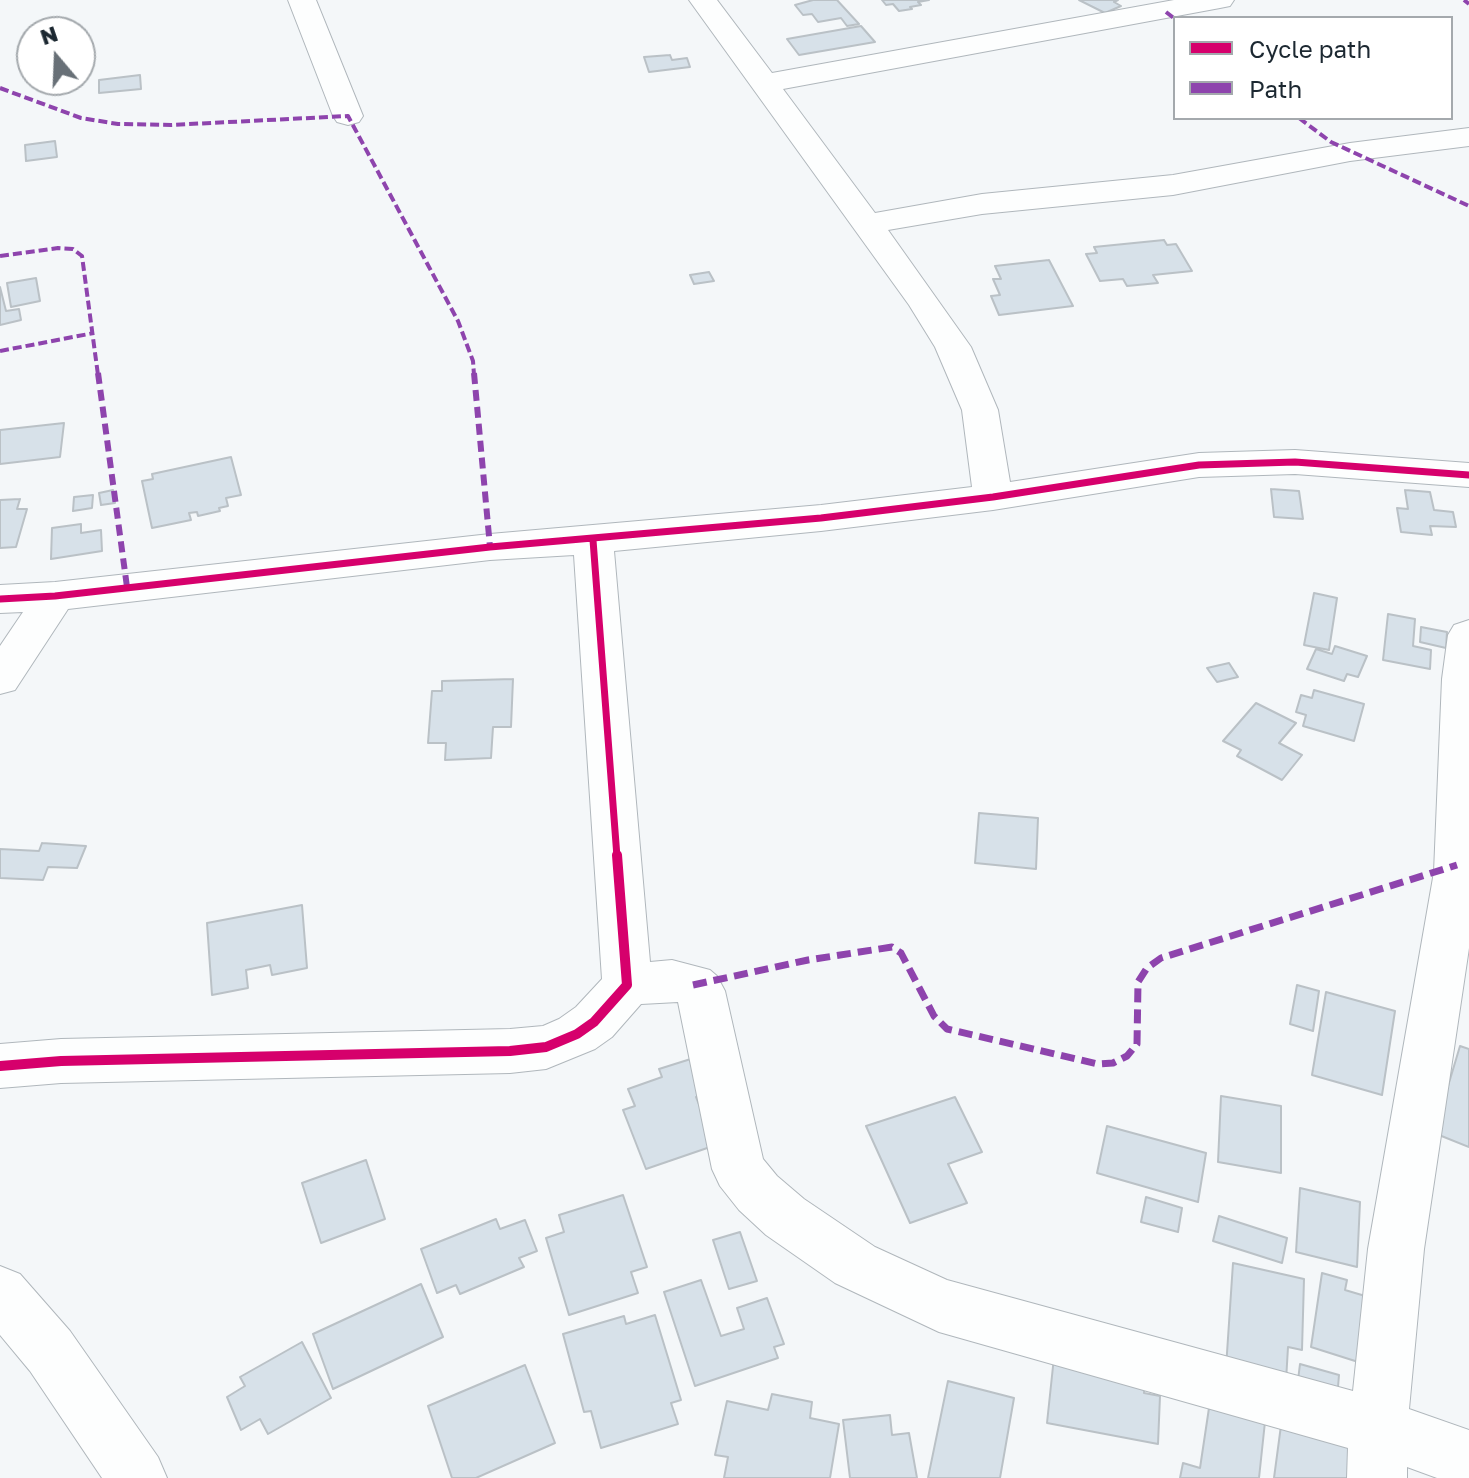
<!DOCTYPE html>
<style>
body{margin:0}
#map{position:relative;width:1469px;height:1478px;overflow:hidden;background:#f4f7f9;font-family:"Golos Text",sans-serif}
canvas{display:block}
.legend{position:absolute;left:1173px;top:16px;width:280px;height:104px;box-sizing:border-box;background:#fff;border:2px solid #a4a9ad;margin:0;padding:10px 14px;list-style:none;font-size:24px;color:#1c2831}
.legend li{display:flex;align-items:center;gap:16px;height:40px}
.legend b{width:40px;border:2px solid #a4a9ad}
.north{position:absolute;left:16px;top:16px;width:80px;height:80px;box-sizing:border-box;background:#fff;border:2px solid #a4a9ad;border-radius:50%;rotate:341deg;font-size:22px;font-weight:700;line-height:32px;text-align:center;color:#1c2831}
.north::after{content:'';display:block;margin:auto;width:28px;height:36px;background:#687077;clip-path:polygon(50% 0,100% 100%,50% 72%,0 100%)}
</style>
<div id="map">
<canvas width="1469" height="1478"></canvas>
<ul class="legend">
<li><b style="height:10px;background:#d6006c"></b>Cycle path</li>
<li><b style="height:10px;background:#8e44ad"></b>Path</li>
</ul>
<div class="north">N</div>
</div>
<script>
const c = document.querySelector('canvas').getContext('2d');
c.lineJoin = 'round';
function paint(path, color) { c.fillStyle = color; c.fill(path, 'evenodd'); }
const poly = rows => new Path2D(rows.map(r => 'M' + r).join(''));
function stroke(path, color, width, dash) { c.strokeStyle = color; c.lineWidth = width; c.lineCap = dash ? 'butt' : 'round'; c.setLineDash(dash || []); c.stroke(path); }
const building = poly([
 [837,0,859,24,847,26,841,18,818,22,812,14,803,15,795,5,813,0,837,0],
 [882,0,929,0,918,2,921,5,910,7,912,9,899,11,893,4,886,5,882,0],
 [1079,0,1118,0,1114,2,1121,6,1105,13,1079,0],
 [861,26,875,42,799,55,787,39,861,26],
 [670,55,672,60,687,58,690,67,649,72,644,57,670,55],
 [140,75,141,89,99,93,99,80,140,75],
 [55,141,57,157,26,161,25,145,55,141],
 [1164,240,1167,245,1176,244,1192,271,1153,275,1158,283,1127,286,1123,279,1100,281,1086,254,1097,253,1094,247,1164,240],
 [1049,260,1073,306,999,315,991,296,1000,295,993,279,1001,279,995,266,1049,260],
 [709,272,714,281,694,284,690,275,709,272],
 [36,278,40,301,11,307,7,283,36,278],
 [0,287,6,311,19,309,21,320,0,325,0,287],
 [64,423,60,457,0,464,0,430,64,423],
 [231,457,241,495,226,498,228,506,219,508,220,511,198,516,197,512,189,513,191,520,152,528,142,481,153,479,152,474,231,457],
 [1271,489,1299,491,1303,519,1274,517,1271,489],
 [113,490,115,503,101,505,99,493,113,490],
 [1405,490,1430,492,1434,510,1453,512,1456,527,1430,526,1432,535,1401,532,1397,508,1408,509,1405,490],
 [93,495,92,508,73,511,74,497,93,495],
 [20,499,17,509,27,509,16,547,0,548,0,500,20,499],
 [81,524,81,533,101,530,102,551,51,559,52,528,81,524],
 [1314,593,1337,598,1329,650,1304,645,1314,593],
 [1388,614,1415,619,1413,646,1431,650,1430,669,1383,660,1388,614],
 [1421,627,1447,632,1446,648,1420,642,1421,627],
 [1335,646,1367,656,1358,677,1347,674,1344,681,1307,669,1316,649,1332,654,1335,646],
 [1229,663,1238,677,1217,682,1207,668,1229,663],
 [513,679,511,727,493,727,491,758,445,760,446,743,428,743,432,691,442,691,442,681,513,679],
 [1314,690,1364,704,1354,741,1303,726,1306,715,1296,712,1301,695,1312,698,1314,690],
 [1256,703,1296,723,1279,743,1302,755,1282,780,1237,756,1241,750,1223,741,1256,703],
 [979,813,1038,818,1036,869,975,863,979,813],
 [42,843,86,846,77,868,48,867,43,880,0,878,0,849,39,851,42,843],
 [302,905,307,968,272,975,270,965,246,970,248,988,212,995,207,923,302,905],
 [1297,985,1319,991,1313,1031,1290,1024,1297,985],
 [1326,992,1395,1011,1382,1095,1312,1075,1326,992],
 [1460,1046,1469,1049,1469,1147,1434,1133,1460,1046],
 [697,1057,712,1093,696,1097,716,1145,646,1169,623,1110,635,1106,628,1089,662,1077,659,1069,697,1057],
 [1221,1096,1281,1106,1281,1173,1218,1162,1221,1096],
 [955,1097,982,1152,948,1164,967,1203,910,1223,866,1126,955,1097],
 [1107,1126,1206,1153,1198,1202,1097,1173,1107,1126],
 [366,1160,385,1219,321,1243,302,1183,366,1160],
 [1300,1188,1360,1202,1357,1267,1296,1252,1300,1188],
 [623,1195,647,1267,631,1272,638,1293,569,1315,546,1238,564,1232,559,1215,623,1195],
 [1146,1197,1182,1208,1178,1232,1141,1222,1146,1197],
 [1219,1216,1287,1238,1282,1263,1213,1241,1219,1216],
 [496,1219,500,1229,525,1220,537,1251,519,1258,524,1267,460,1294,456,1285,437,1293,421,1249,496,1219],
 [740,1232,757,1281,729,1289,713,1240,740,1232],
 [1233,1263,1304,1279,1302,1350,1288,1347,1286,1381,1226,1368,1233,1263],
 [1322,1273,1347,1280,1345,1290,1382,1301,1374,1367,1311,1347,1322,1273],
 [701,1280,721,1336,744,1329,737,1308,767,1298,784,1344,774,1347,778,1358,695,1386,664,1292,701,1280],
 [421,1284,443,1337,333,1389,313,1334,421,1284],
 [655,1315,681,1400,671,1403,678,1424,601,1448,591,1411,584,1412,563,1334,624,1316,626,1324,655,1315],
 [302,1342,331,1398,268,1434,260,1419,241,1430,227,1397,245,1386,240,1377,302,1342],
 [1054,1357,1145,1374,1144,1393,1160,1396,1158,1444,1047,1423,1054,1357],
 [1300,1364,1339,1375,1337,1399,1297,1388,1300,1364],
 [525,1365,555,1443,476,1478,452,1478,428,1406,525,1365],
 [948,1381,1014,1398,1000,1478,928,1478,948,1381],
 [1212,1388,1267,1403,1259,1478,1180,1478,1183,1463,1200,1468,1212,1388],
 [772,1394,812,1402,810,1418,839,1424,830,1478,724,1478,728,1457,715,1455,727,1401,768,1410,772,1394],
 [890,1415,892,1435,909,1433,917,1478,850,1478,843,1420,890,1415],
 [1282,1418,1359,1442,1355,1478,1274,1478,1282,1418]
]);
const minor = poly([
 [288,0,316,0,363,116,359,122,348,125,337,122,333,116,288,0],
 [689,0,717,0,772,73,1174,0,1234,0,1230,6,1220,8,783,89,875,213,982,194,1173,175,1350,143,1469,128,1469,146,1350,161,1173,195,982,214,888,230,971,347,998,410,1010,482,1199,453,1295,450,1469,463,1469,487,1295,474,1199,477,993,510,821,531,614,551,650,962,672,960,710,970,717,976,725,991,763,1159,777,1176,804,1199,875,1247,947,1280,1353,1391,1368,1249,1434,872,1442,679,1448,635,1454,625,1469,620,1469,948,1424,1249,1409,1409,1469,1430,1469,1478,1437,1478,1407,1467,1407,1478,1347,1478,1348,1448,939,1332,835,1283,766,1235,739,1210,720,1186,712,1169,678,1002,641,1004,612,1037,595,1049,546,1069,510,1073,61,1083,0,1088,0,1044,61,1039,510,1029,543,1026,559,1019,576,1007,602,979,574,555,490,560,68,609,15,690,0,694,0,646,23,612,0,613,0,585,55,582,490,534,821,505,972,487,962,410,935,347,909,305,689,0],
 [0,1266,20,1274,70,1331,158,1457,167,1478,102,1478,30,1371,0,1335,0,1266]
]);
const quietFar2 = poly([
 [1464,0,1469,4],
 [1166,12,1175,19],
 [0,88,81,118,118,124,171,125,348,116,458,321,473,361,474,375],
 [1299,118,1331,142,1469,206],
 [0,256,58,248,73,249,82,256,98,375],
 [0,351,94,333]
]);
const quietFar1 = poly([
 [98,373,127,587],
 [474,373,490,547]
]);
const quiet = poly([
 [693,985,808,960,892,947,901,953,934,1016,947,1029,1098,1064,1113,1063,1127,1056,1137,1044,1138,982,1147,968,1161,958,1457,865]
]);
const cyclewayFar1 = poly([
 [593,540,617,857],
 [0,599,55,596,490,547,821,518,993,497,1199,465,1295,462,1469,475]
]);
const cycleway = poly([
 [0,1066,61,1061,510,1051,546,1047,577,1034,594,1022,627,985,617,855]
]);
paint(building, '#d7e1e9');
stroke(building, '#bac1c6', 2);
stroke(minor, '#b0b7bc', 2);
paint(minor, '#fdfefe');
stroke(quietFar2, '#8e44ad', 4, [9, 4]);
stroke(quietFar1, '#8e44ad', 6, [11, 6]);
stroke(quiet, '#8e44ad', 7, [14, 7]);
stroke(cyclewayFar1, '#d6006c', 7);
stroke(cycleway, '#d6006c', 10);
</script>
